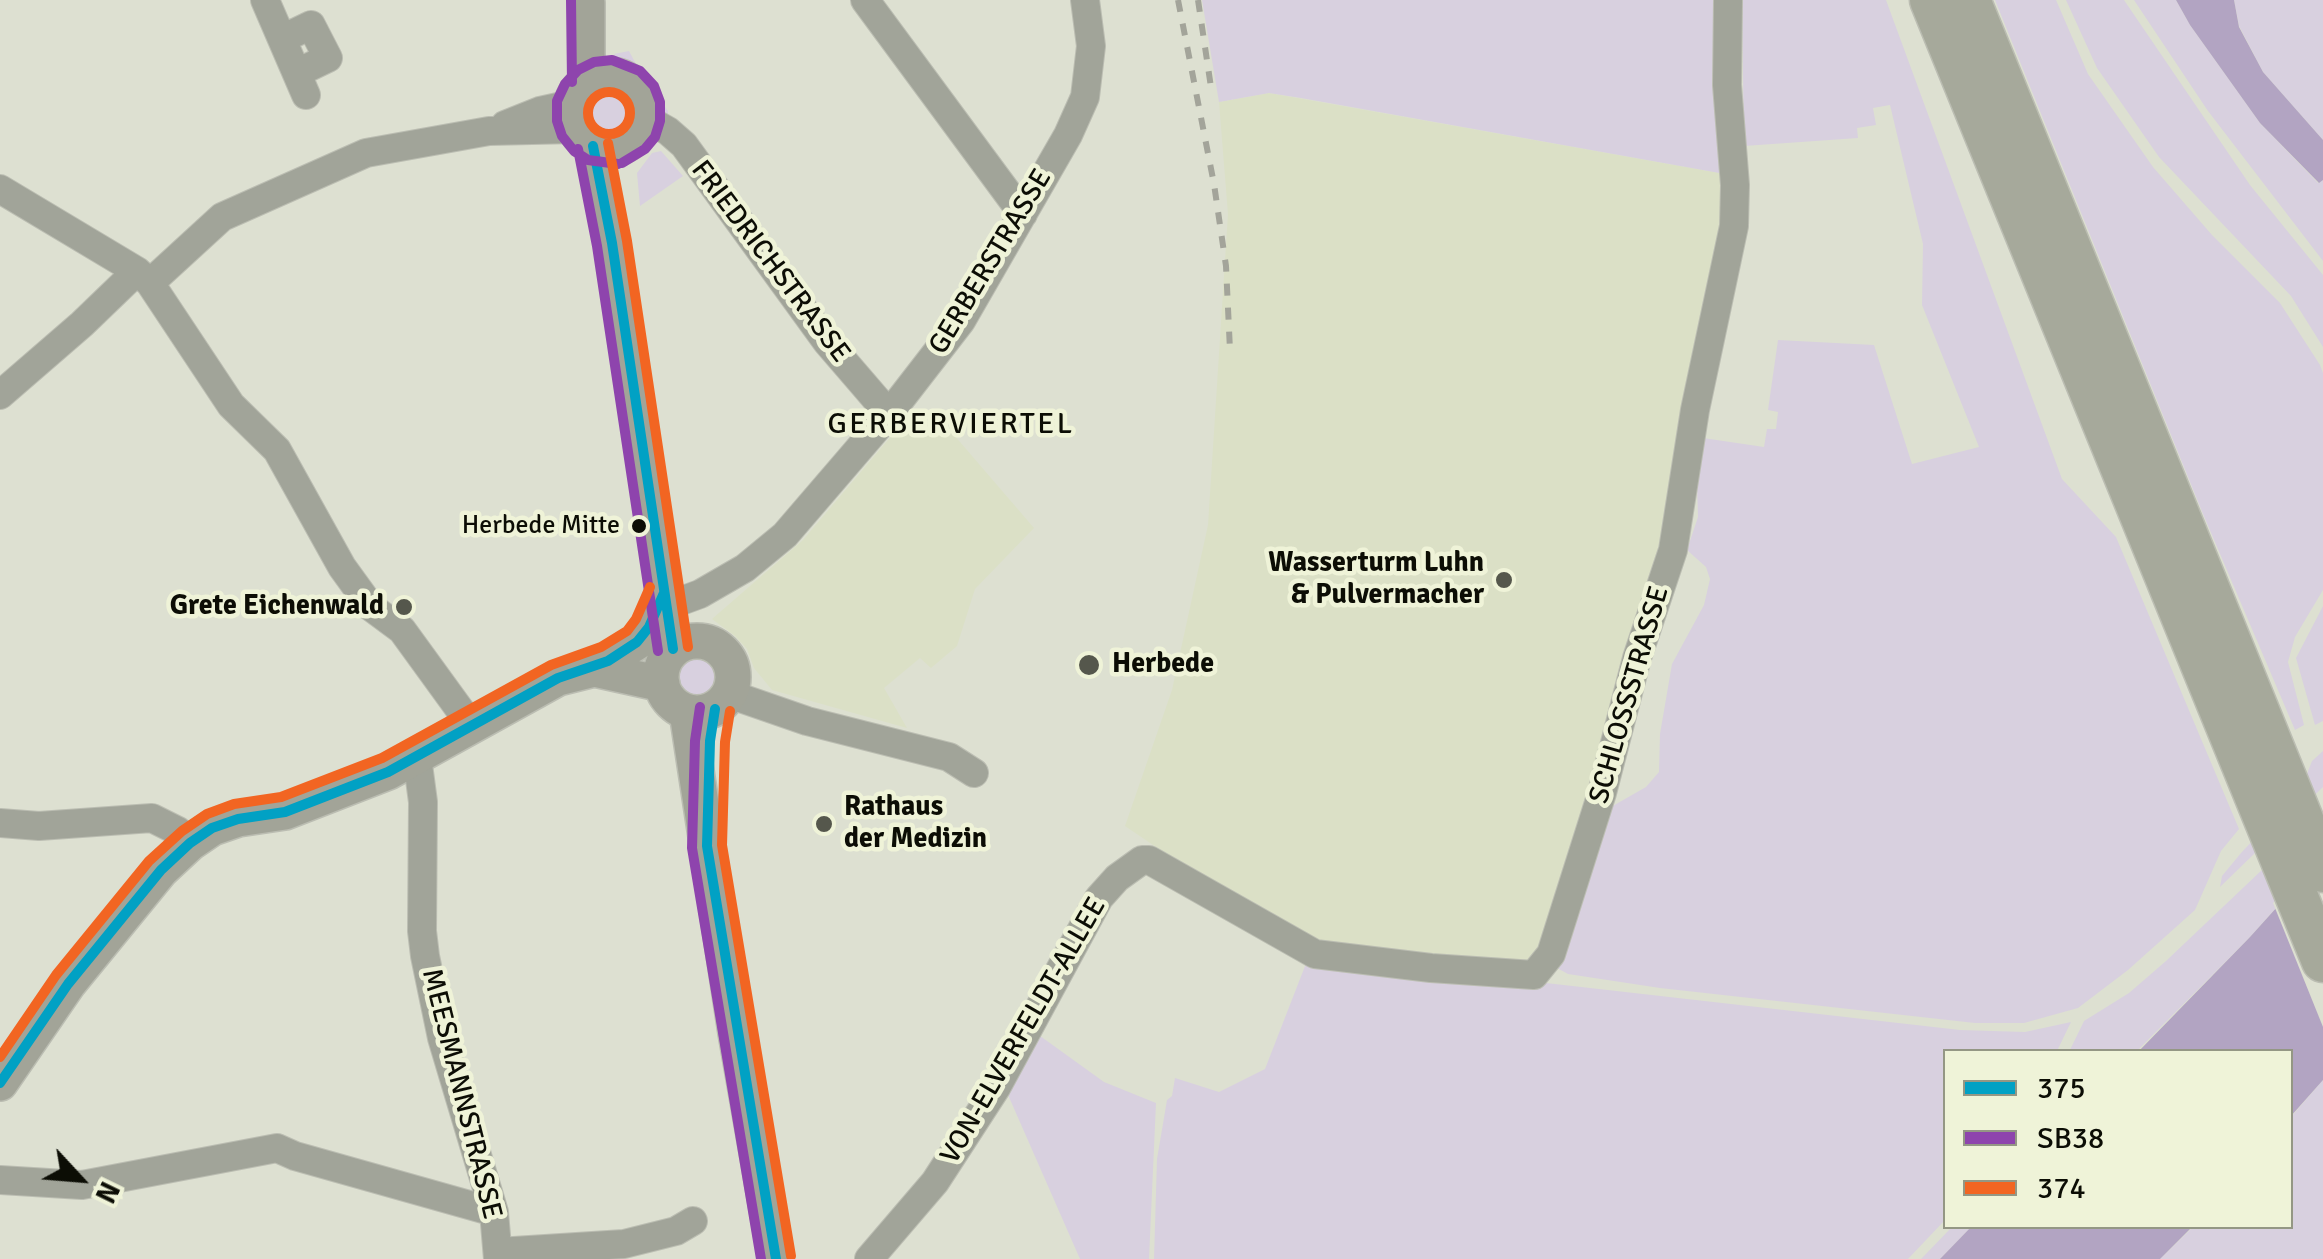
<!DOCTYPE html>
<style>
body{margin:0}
#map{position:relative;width:2323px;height:1259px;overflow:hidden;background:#dde0d1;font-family:Signika,sans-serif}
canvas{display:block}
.legend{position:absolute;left:1943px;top:1049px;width:350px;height:180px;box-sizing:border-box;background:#eff3d8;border:2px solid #949784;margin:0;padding:12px 18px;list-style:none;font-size:30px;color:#0c0d05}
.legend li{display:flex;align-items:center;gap:20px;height:50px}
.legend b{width:50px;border:2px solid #949784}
.north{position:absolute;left:30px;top:1129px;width:100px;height:100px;-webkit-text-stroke:8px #eff3d8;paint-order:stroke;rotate:116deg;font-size:28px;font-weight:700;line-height:40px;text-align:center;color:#0c0d05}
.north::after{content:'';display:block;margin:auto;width:35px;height:45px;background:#0c0d05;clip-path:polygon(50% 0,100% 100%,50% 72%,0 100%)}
</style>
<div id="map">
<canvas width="2323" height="1259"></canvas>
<ul class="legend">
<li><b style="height:12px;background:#01a1c4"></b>375</li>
<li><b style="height:12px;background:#8e44ad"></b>SB38</li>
<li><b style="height:12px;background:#f26522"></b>374</li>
</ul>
<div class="north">N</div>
</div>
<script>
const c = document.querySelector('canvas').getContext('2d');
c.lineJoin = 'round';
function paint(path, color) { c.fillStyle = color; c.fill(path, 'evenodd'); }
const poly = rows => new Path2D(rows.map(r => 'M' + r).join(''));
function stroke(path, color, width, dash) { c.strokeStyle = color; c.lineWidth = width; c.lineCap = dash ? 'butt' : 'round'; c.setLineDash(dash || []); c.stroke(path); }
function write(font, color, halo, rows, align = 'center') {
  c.font = font + ' Signika,sans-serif'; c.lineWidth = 9; c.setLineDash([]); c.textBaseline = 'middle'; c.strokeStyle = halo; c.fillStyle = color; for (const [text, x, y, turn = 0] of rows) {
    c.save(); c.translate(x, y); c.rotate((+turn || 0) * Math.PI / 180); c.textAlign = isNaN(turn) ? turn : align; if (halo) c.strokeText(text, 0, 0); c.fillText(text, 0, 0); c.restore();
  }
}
const built = poly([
 [1269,93,1725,174,1726,208,1655,564,1547,955,1530,967,1332,948,1221,891,1125,826,1172,690,1208,525,1228,214,1219,102],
 [910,414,928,432,942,421,1034,528,975,589,957,646,931,668,920,658,884,688,907,728,772,690,754,668,747,649,735,636,712,619,803,540]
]);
const green = poly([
 [1202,0,1721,0,1725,174,1301,98,1269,93,1219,102],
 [1742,0,1886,0,2062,479,2116,537,2239,829,2221,851,2195,910,2128,970,2078,1008,2024,1023,1975,1023,1660,988,1568,974,1557,968,1604,811,1646,787,1659,772,1660,734,1672,664,1704,605,1710,579,1706,567,1687,550,1698,517,1697,484,1703,438,1764,447,1767,429,1776,429,1778,412,1768,410,1778,340,1874,345,1912,464,1979,447,1922,305,1923,244,1890,105,1873,108,1876,125,1857,128,1858,138,1744,146],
 [1995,0,2056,0,2088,74,2153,167,2212,235,2280,303,2320,365,2323,373,2323,590,2295,637,2288,662,2304,725,2295,730,2203,514],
 [2066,0,2124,0,2250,185,2323,275,2323,347,2291,296,2159,157,2097,68],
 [2134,0,2176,0,2190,25,2260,123,2318,183,2323,180,2323,261,2208,111],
 [2234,0,2323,0,2323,140,2263,72,2239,26],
 [629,51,643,77,668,111,668,121,660,114,645,85,620,64,614,54],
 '587 113a21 21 0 1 1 42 0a21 21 0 1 1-42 0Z',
 [661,151,683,176,640,206,637,173,652,153],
 [2323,606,2323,721,2315,725,2296,658],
 '679 678a20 20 0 1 1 40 0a20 20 0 1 1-40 0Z',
 [2323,751,2323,787,2220,887,2222,876,2241,853,2301,789,2312,761],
 [2323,812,2323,855,2250,937,2137,1051,2069,1052,2084,1021,2129,993,2166,961],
 [1307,961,1433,977,1546,983,1960,1030,2025,1032,2071,1022,2057,1051,1946,1052,1945,1220,1908,1259,1154,1259,1157,1159,1167,1100,1172,1096,1175,1078,1219,1092,1265,1069],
 [1036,1033,1104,1082,1156,1103,1149,1259,1080,1259,1005,1088],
 [2323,1080,2323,1259,2160,1259,2193,1227,2290,1226,2291,1117],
 [1952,1227,1971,1227,1940,1259,1921,1259]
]);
const water = poly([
 [2176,0,2234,0,2239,27,2263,72,2323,140,2323,180,2319,183,2260,123,2190,25],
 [2323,856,2323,1080,2291,1116,2290,1052,2138,1052,2250,937],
 [1971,1227,1971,1226,2192,1227,2160,1259,1940,1259]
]);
const pier = poly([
 [2323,851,2323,1027,2273,903]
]);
const minor = poly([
 [265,0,306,95],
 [865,0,1023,214],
 [282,39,311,25,328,58,297,73],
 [645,118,668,131,684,145,827,342,889,414],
 [505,125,540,111,572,104],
 [0,189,137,271,150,283,231,405,277,450,342,567,371,607,402,630,471,725],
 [150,283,222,217,366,153,489,131,575,129],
 [0,395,82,324,137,271],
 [681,601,700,594,745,568,785,535,889,414,961,321,1068,135,1085,97,1091,46,1085,0],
 [729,694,807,721,949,757,974,773],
 [417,757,423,802,422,931,425,956,442,1038,494,1212,498,1259],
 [0,823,39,826,152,818,178,831,190,843],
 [0,1180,82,1185,277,1148,295,1156,494,1212],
 [498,1252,624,1244,676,1231,693,1221],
 [869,1259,935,1182,996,1088,1099,898,1117,878,1142,860,1149,860,1315,954,1431,968,1534,975,1551,954,1602,793,1637,658,1673,550,1695,410,1734,226,1735,185,1727,85,1728,0]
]);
const major = poly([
 [587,3,587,82],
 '571 112a37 37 0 1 1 74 0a37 37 0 1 1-74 0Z',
 [593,146,612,243,673,649],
 '661 677a36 36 0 1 1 72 0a36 36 0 1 1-72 0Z',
 [594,669,637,642,649,627,664,593],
 [687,712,736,1033,776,1259],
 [0,1083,68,984,161,870,190,843,212,828,238,819,285,812,388,772,558,678,594,669,662,684]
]);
const highway = poly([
 [1931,0,2323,961],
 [1969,0,2323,871]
]);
const rail = poly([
 [1178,0,1214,184,1226,266,1230,350],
 [1198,0,1212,94]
]);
const bus1 = poly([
 [593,146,612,243,673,649],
 [715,709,710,741,707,846,776,1259],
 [0,1083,68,984,161,870,190,843,212,828,238,819,285,812,388,772,558,678,608,661,637,642,649,627,664,593]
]);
const bus2 = poly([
 [571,0,572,82],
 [578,149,597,246,658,651],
 [618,164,588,160,574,151,562,136,557,121,557,101,565,84,578,70,594,62,612,60,640,71,654,86,660,102,660,121,655,137,645,149,622,163],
 [700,707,695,741,692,848,761,1259]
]);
const bus3 = poly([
 '588 113a21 21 0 1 1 42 0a21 21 0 1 1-42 0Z',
 [608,143,627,241,688,647],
 [730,711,725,742,722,845,791,1256],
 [0,1057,56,975,149,861,182,831,207,814,234,804,281,797,382,758,551,665,601,647,627,631,636,619,650,587]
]);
const markers = [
 [639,526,9,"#0c0d05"],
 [1504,580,10,"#55574c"],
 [404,607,10,"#55574c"],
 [1089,665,12,"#55574c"],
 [824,824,10,"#55574c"]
];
const busNames = [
 ["Herbede Mitte",620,526]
];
const streetNames = [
 ["FRIEDRICHSTRASSE",770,262,53],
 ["GERBERSTRASSE",991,262,-59],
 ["SCHLOSSSTRASSE",1630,695,-74],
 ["VON-ELVERFELDT-ALLEE",1024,1031,-60],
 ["MEESMANNSTRASSE",461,1094,76]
];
const poiNames = [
 ["Wasserturm Luhn",1484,564],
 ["& Pulvermacher",1484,596],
 ["Grete Eichenwald",384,607],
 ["Herbede",1112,665,"left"],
 ["Rathaus",844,808,"left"],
 ["der Medizin",844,840,"left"]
];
const neighbourhoodNames = [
 ["GERBERVIERTEL",951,425]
];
paint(built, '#dbe0c6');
paint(green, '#d8d0df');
paint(water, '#b2a4c2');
paint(pier, '#dde0d1');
stroke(minor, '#bbbdb2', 30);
stroke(major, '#bbbdb2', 38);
stroke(highway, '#bbbdb2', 45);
stroke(minor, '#a1a499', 28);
stroke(major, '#a2a498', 35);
stroke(highway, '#a6a99b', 42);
stroke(rail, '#a3a49a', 6, [12, 12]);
stroke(bus1, '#01a1c4', 10);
stroke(bus2, '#8e44ad', 10);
stroke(bus3, '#f26522', 10);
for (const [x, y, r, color] of markers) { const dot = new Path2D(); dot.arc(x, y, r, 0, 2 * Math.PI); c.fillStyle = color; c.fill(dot); stroke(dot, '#eff3d8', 4); }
write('26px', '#0c0d05', '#eff3d8', busNames, 'right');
write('28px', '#0c0d05', '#eff3d8', streetNames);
write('bold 28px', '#0c0d05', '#eff3d8', poiNames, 'right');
c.letterSpacing = '2.5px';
write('30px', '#0c0d05', '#eff3d8', neighbourhoodNames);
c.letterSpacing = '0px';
</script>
